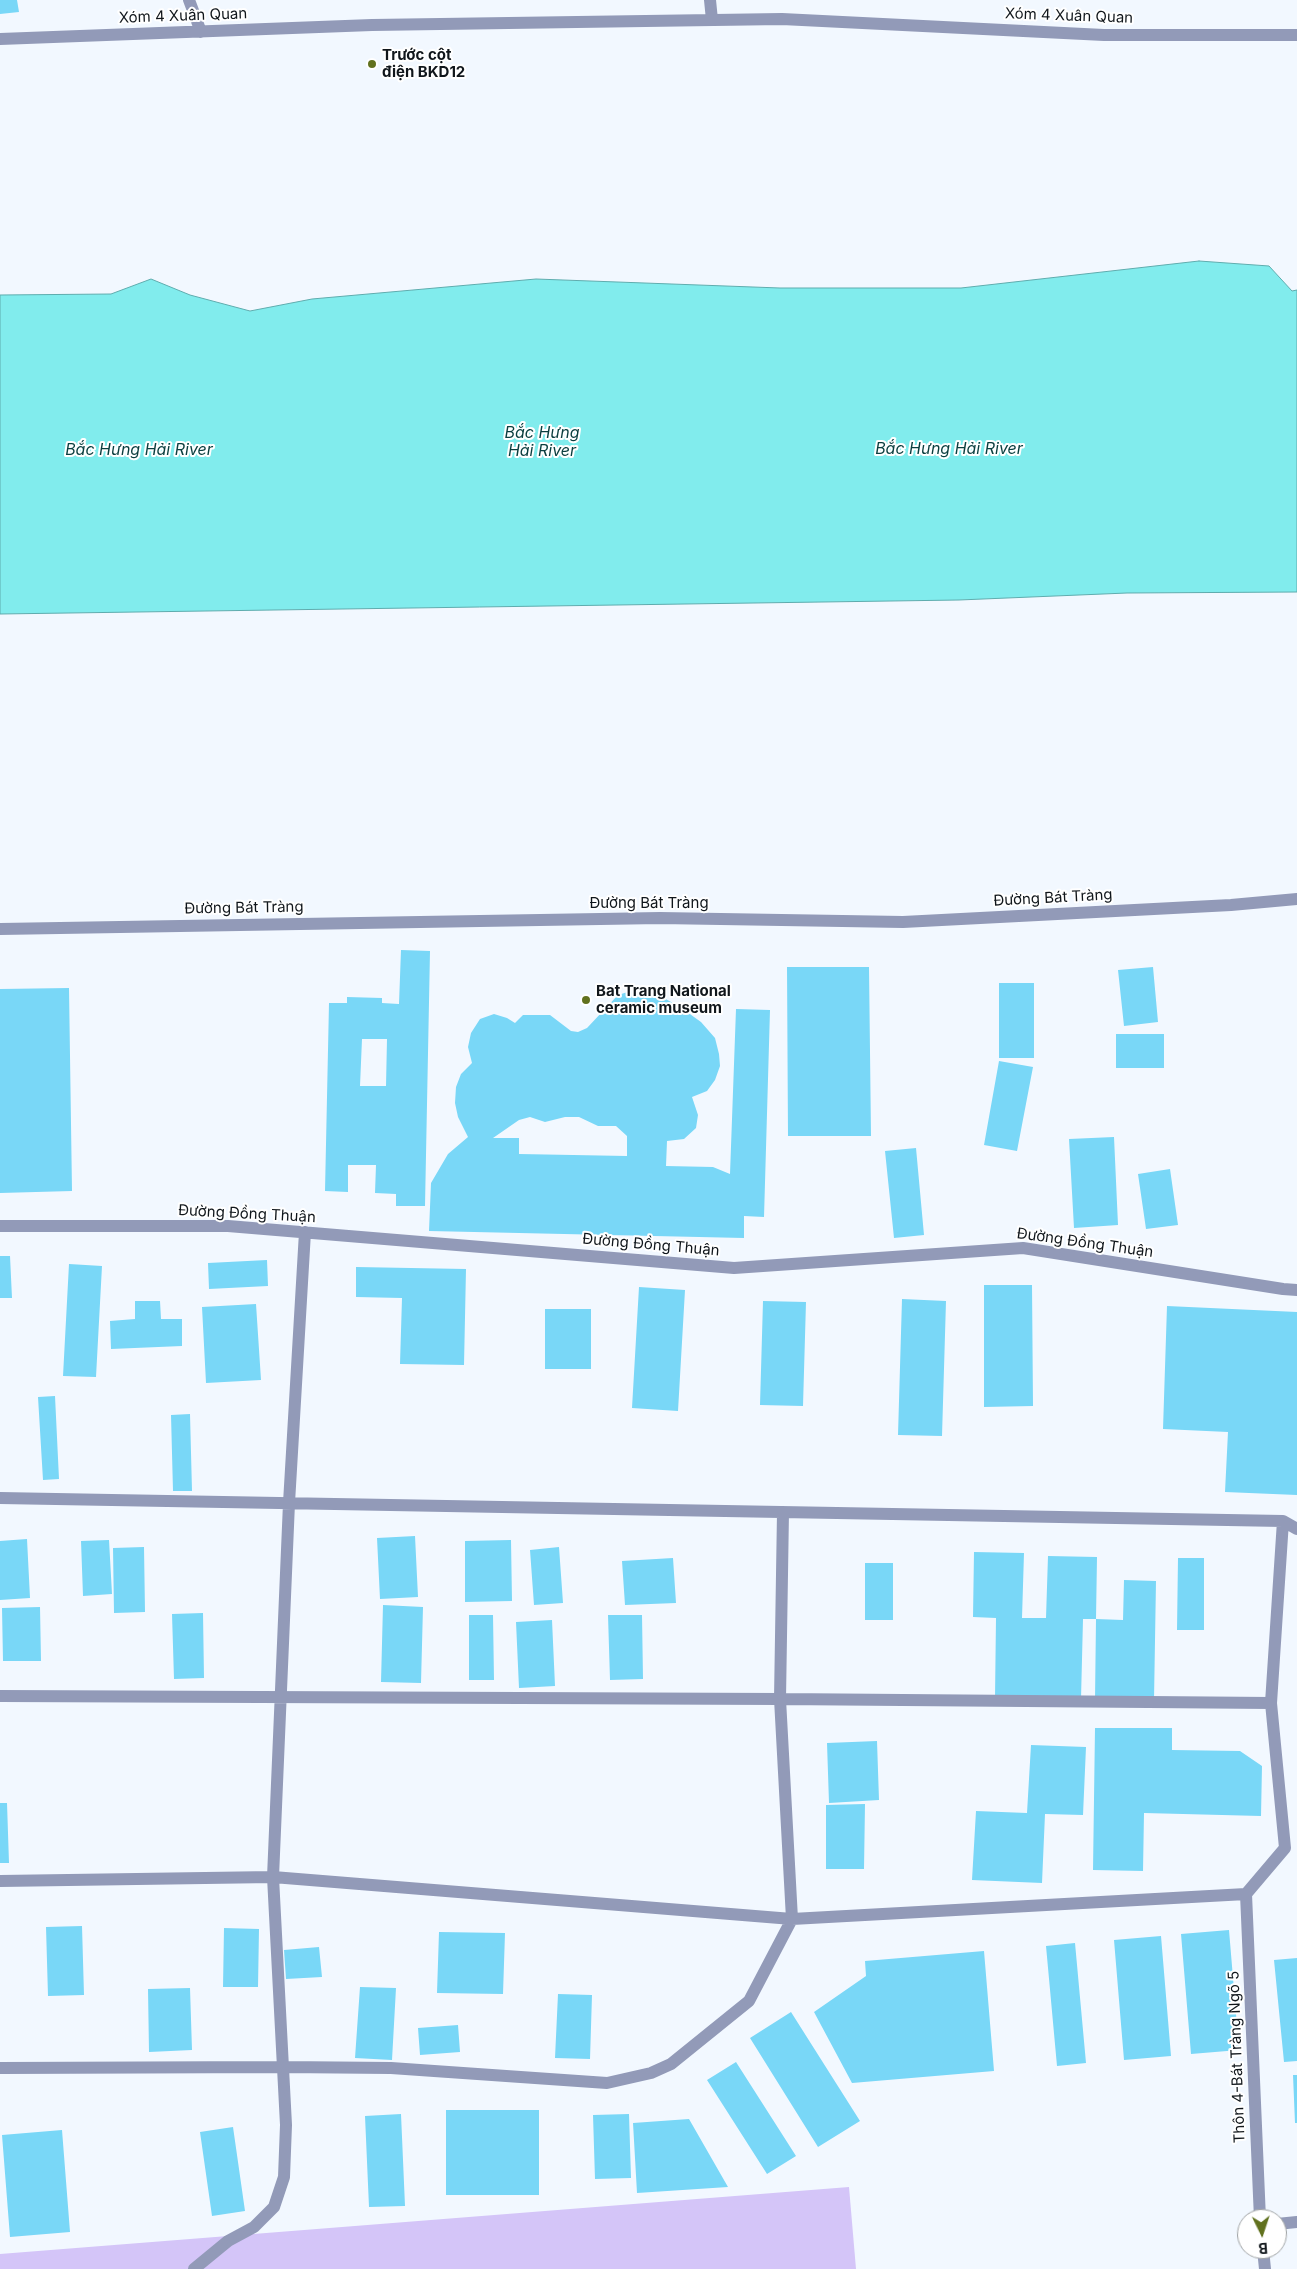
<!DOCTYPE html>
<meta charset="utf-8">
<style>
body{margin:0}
#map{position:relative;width:1297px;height:2269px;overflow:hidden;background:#f2f8ff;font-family:Inter,sans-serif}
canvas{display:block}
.north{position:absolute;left:1237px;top:2209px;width:50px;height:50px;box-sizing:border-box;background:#fff;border:1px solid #9fa2a4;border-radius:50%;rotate:176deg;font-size:14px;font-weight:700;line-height:20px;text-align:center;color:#10161b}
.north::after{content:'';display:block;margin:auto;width:18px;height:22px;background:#61711e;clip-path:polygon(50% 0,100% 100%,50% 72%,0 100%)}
</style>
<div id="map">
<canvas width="1297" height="2269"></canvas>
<div class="north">B</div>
</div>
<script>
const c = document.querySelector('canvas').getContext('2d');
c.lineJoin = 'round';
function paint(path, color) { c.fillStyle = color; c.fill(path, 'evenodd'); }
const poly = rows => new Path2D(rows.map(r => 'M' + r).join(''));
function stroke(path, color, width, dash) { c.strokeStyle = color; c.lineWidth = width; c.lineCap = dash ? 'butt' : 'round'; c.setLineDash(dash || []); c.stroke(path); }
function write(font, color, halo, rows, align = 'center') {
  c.font = font + ' Inter,sans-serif'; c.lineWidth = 4; c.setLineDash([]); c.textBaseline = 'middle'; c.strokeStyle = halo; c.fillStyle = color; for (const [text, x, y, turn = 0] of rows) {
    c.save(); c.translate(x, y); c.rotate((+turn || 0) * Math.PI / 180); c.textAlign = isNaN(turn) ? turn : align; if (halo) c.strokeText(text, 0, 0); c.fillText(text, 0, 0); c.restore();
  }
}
const green = poly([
 [849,2187,856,2269,0,2269,0,2254]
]);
const water = poly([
 [1199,261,1269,266,1292,291,1297,290,1297,592,1127,593,959,600,0,614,0,295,111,294,151,279,190,295,250,311,312,299,536,279,780,288,961,288,1199,261]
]);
const building = poly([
 [0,0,17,0,19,12,0,14],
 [401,950,430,951,425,1206,396,1206,396,1194,375,1193,376,1165,348,1165,348,1192,325,1191,329,1003,347,1003,347,997,382,998,382,1003,399,1004],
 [362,1039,387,1039,386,1086,360,1086],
 [787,967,869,967,871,1136,788,1136],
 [1153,967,1158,1022,1124,1026,1118,970],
 [999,983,1034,983,1034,1058,999,1058],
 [69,988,72,1191,0,1193,0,989],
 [634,990,655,993,680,1007,701,1022,715,1038,719,1054,720,1066,715,1080,707,1091,692,1097,698,1115,696,1128,684,1139,667,1141,666,1166,713,1167,730,1174,736,1009,770,1010,764,1217,744,1216,744,1238,429,1231,431,1183,448,1154,468,1137,458,1117,455,1103,456,1087,461,1074,472,1063,468,1047,471,1033,480,1019,494,1014,507,1018,515,1023,523,1015,550,1015,571,1031,578,1032,587,1028,618,995],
 [530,1117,545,1122,565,1117,579,1117,598,1126,616,1126,627,1136,627,1156,519,1154,519,1138,493,1138,519,1120],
 [1116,1034,1164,1034,1164,1068,1116,1068],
 [999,1061,1033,1067,1017,1151,984,1145],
 [1114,1137,1118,1225,1074,1228,1069,1139],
 [916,1148,924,1235,894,1238,885,1151],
 [1170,1169,1178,1225,1146,1229,1138,1174],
 [0,1256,10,1256,12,1298,0,1298],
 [267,1260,268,1286,209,1289,208,1263],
 [69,1264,102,1266,96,1377,63,1376],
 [356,1267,466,1269,464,1365,400,1364,402,1298,356,1297],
 [984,1285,1032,1285,1033,1406,984,1407],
 [639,1287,685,1290,678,1411,632,1408],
 [902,1299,946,1301,942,1436,898,1435],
 [135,1301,160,1301,161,1319,182,1319,182,1346,111,1349,110,1321,135,1319],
 [763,1301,806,1302,803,1406,760,1405],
 [256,1304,261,1380,206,1383,202,1307],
 [1167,1306,1297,1312,1297,1495,1225,1492,1228,1432,1163,1429],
 [545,1309,591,1309,591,1369,545,1369],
 [55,1396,59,1479,43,1480,38,1397],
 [190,1414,192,1491,173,1491,171,1415],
 [415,1536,418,1597,380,1599,377,1538],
 [27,1539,30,1598,0,1600,0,1541],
 [109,1540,112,1594,83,1596,81,1541],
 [511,1540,512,1601,465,1602,465,1541],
 [144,1547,145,1612,114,1613,113,1548],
 [559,1547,563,1603,534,1605,530,1550],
 [974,1552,1024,1553,1022,1618,1046,1618,1048,1556,1097,1557,1096,1619,1123,1620,1124,1580,1156,1581,1154,1700,1095,1700,1096,1619,1083,1619,1081,1699,995,1698,996,1618,973,1617],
 [673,1558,676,1603,625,1605,622,1561],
 [1178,1558,1204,1558,1204,1630,1177,1630],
 [865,1563,893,1563,893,1620,865,1620],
 [383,1605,423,1607,421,1683,381,1682],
 [40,1607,41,1661,3,1661,2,1608],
 [203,1613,204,1678,174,1679,172,1614],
 [469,1615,493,1615,494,1680,469,1680],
 [608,1615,642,1615,643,1679,610,1680],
 [552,1620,555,1686,519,1688,516,1622],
 [1095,1728,1172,1728,1172,1750,1240,1751,1262,1766,1261,1816,1144,1813,1143,1871,1093,1870],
 [877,1741,879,1800,829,1803,827,1743],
 [1031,1745,1086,1747,1083,1815,1045,1814,1042,1883,972,1880,976,1811,1027,1813],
 [0,1803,7,1803,9,1863,0,1863],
 [865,1804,864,1869,826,1869,826,1805],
 [82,1926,84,1995,48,1996,46,1927],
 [224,1928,259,1929,258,1987,223,1987],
 [1229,1930,1239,2050,1191,2054,1181,1934],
 [439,1932,505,1933,503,1994,437,1993],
 [1161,1936,1171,2056,1124,2060,1114,1940],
 [1075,1943,1086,2063,1057,2066,1046,1946],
 [319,1947,322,1977,286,1979,284,1950],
 [984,1951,994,2071,852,2083,814,2012,866,1976,865,1961],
 [1297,1958,1297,2061,1284,2062,1274,1960],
 [360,1987,396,1988,392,2060,355,2058],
 [190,1988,192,2050,149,2052,148,1989],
 [558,1994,592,1995,590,2059,555,2058],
 [791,2012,860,2121,818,2147,750,2038],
 [458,2025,460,2052,420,2055,418,2028],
 [736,2062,796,2156,767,2174,707,2080],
 [1293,2075,1297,2075,1297,2123,1295,2123],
 [446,2110,539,2110,539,2195,446,2195],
 [401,2114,405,2206,369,2207,365,2116],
 [629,2114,631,2178,595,2179,593,2115],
 [689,2119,728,2187,637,2193,633,2123],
 [233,2127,245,2211,212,2216,200,2132],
 [62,2130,70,2232,10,2237,2,2135]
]);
const minor = poly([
 [189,0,201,32],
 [710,0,712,20],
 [0,39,372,25,782,19,1104,35,1297,35],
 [0,929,660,918,903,922,1231,905,1297,899],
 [0,1226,228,1226,734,1268,1023,1248,1283,1289,1297,1290],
 [0,1498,1283,1521,1271,1703,1285,1848,1246,1894,792,1919,273,1877,0,1881],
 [1283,1521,1297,1529],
 [0,1696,780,1699,1271,1703],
 [1246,1894,1260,2219],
 [0,2068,283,2067,391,2068,607,2083,651,2073,671,2064,749,2001,792,1919,780,1699,783,1512],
 [1277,2224,1297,2222],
 [1263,2249,1265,2269],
 [194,2269,228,2241,254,2227,274,2207,284,2177,286,2125,273,1877,289,1503,305,1232]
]);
const markers = [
 [372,64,5,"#61711e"],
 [586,1000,5,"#61711e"]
];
const streetNames = [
 ["Xóm 4 Xuân Quan",183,16,-2],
 ["Xóm 4 Xuân Quan",1069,16,2],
 ["Đường Bát Tràng",1053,898,-3],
 ["Đường Bát Tràng",649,903],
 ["Đường Bát Tràng",244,908,-1],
 ["Đường Đồng Thuận",247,1214,3],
 ["Đường Đồng Thuận",1085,1243,8],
 ["Đường Đồng Thuận",651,1245,5],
 ["Thôn 4-Bát Tràng Ngõ 5",1237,2057,-92]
];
const poiNames = [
 ["Trước cột",382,55],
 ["điện BKD12",382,72],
 ["Bat Trang National",596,991],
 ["ceramic museum",596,1008]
];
const waterNames = [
 ["Bắc Hưng",542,433],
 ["Hải River",542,451],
 ["Bắc Hưng Hải River",949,449],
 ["Bắc Hưng Hải River",139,450]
];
paint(green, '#d4c5f8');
paint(water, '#81eced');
stroke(water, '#5facae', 1);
paint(building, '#79d7f7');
stroke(minor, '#929ab8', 12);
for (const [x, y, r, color] of markers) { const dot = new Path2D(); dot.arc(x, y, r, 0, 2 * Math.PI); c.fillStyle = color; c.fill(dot); stroke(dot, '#fff', 2); }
write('15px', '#10161b', '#fff', streetNames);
write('bold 15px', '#10161b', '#fff', poiNames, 'left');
write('italic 16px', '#0a3e3f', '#fff', waterNames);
</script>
